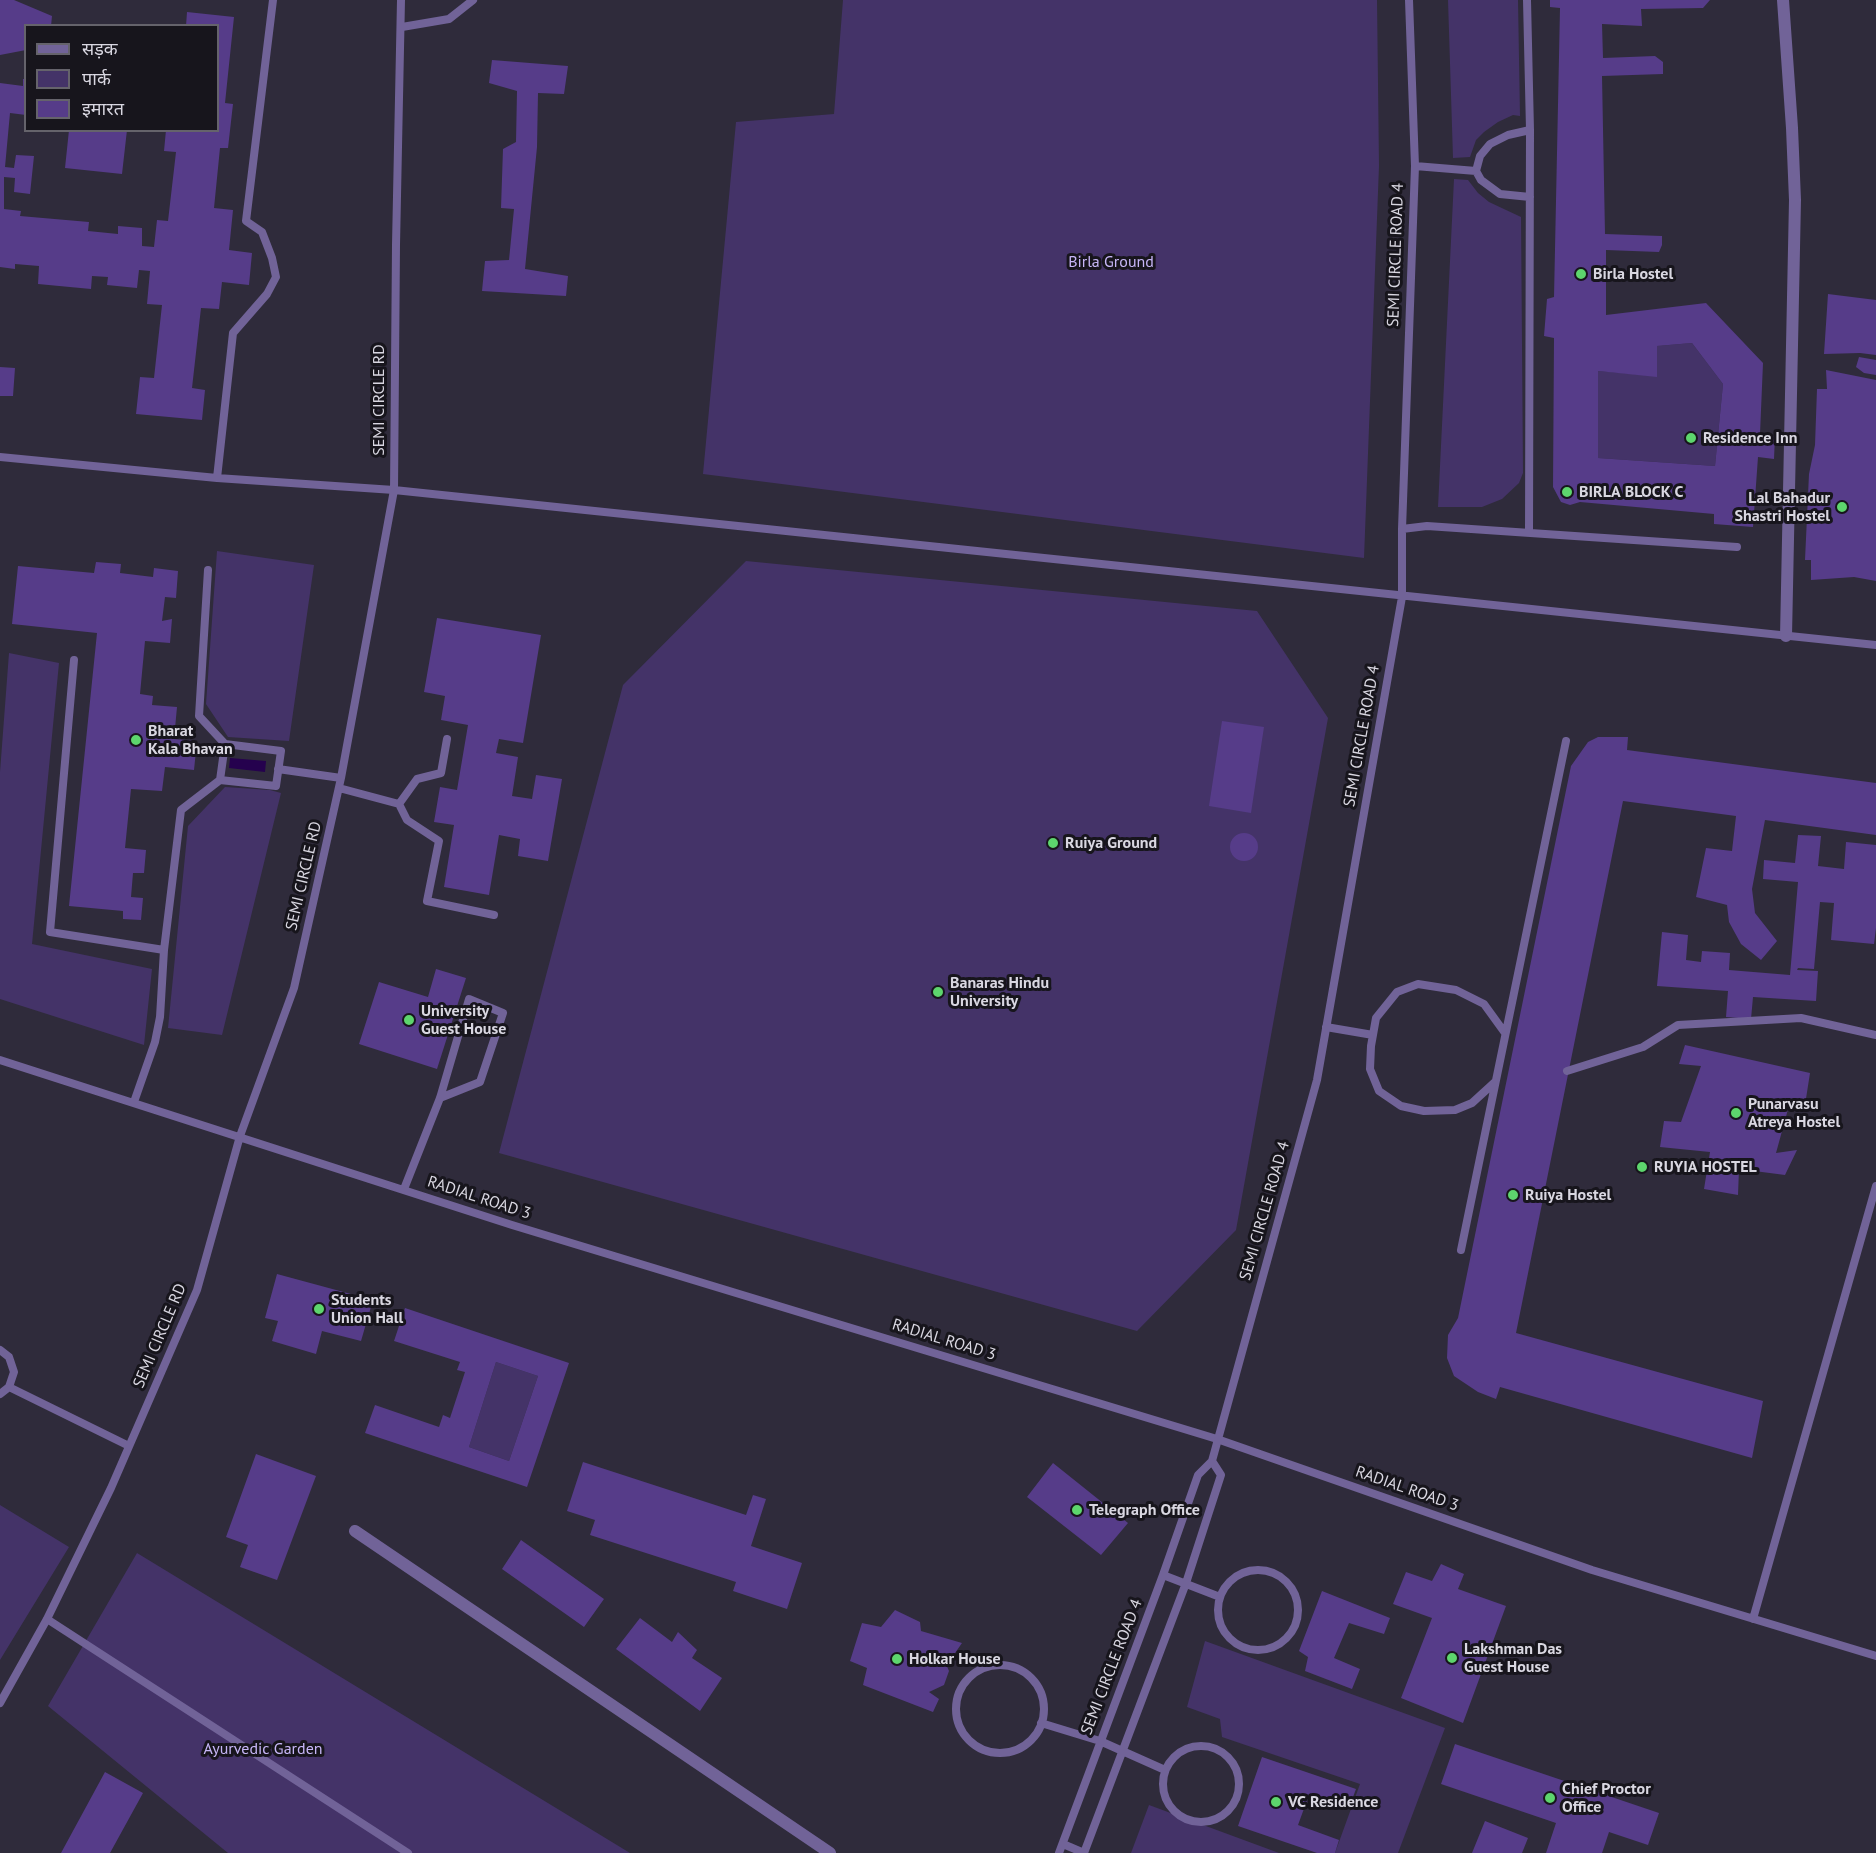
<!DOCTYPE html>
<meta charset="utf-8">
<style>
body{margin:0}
#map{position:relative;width:1876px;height:1853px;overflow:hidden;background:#2f2b3b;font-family:"PT Sans","Noto Sans Devanagari",sans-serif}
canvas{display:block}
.legend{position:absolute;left:24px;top:24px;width:195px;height:108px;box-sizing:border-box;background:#17151c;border:2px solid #65636b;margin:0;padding:8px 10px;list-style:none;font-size:18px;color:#d9d7e1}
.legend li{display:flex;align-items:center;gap:12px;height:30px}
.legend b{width:30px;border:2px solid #65636b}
</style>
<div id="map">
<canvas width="1876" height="1853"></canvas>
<ul class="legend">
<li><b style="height:8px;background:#716398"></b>सड़क</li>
<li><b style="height:16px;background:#443368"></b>पार्क</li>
<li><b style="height:16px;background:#563c89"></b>इमारत</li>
</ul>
</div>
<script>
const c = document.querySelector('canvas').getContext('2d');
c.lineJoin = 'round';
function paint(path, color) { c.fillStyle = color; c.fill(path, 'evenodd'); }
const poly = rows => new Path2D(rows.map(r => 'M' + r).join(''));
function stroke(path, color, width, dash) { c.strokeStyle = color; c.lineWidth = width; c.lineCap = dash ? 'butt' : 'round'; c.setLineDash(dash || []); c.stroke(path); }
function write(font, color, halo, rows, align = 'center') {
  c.font = font + ' "PT Sans",sans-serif'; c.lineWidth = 6; c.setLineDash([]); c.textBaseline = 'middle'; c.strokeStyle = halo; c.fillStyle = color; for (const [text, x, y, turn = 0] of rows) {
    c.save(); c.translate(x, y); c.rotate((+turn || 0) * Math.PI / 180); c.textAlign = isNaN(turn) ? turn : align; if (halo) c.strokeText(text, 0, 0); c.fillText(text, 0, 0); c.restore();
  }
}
const green = poly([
 [843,0,1377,0,1379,166,1364,558,703,474,736,122,834,114],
 [1448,0,1518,0,1520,116,1513,115,1498,122,1484,132,1476,140,1470,157,1453,158],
 [1454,179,1468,180,1478,193,1489,202,1521,217,1523,473,1519,483,1502,499,1482,507,1438,507],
 [1692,343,1723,384,1715,466,1598,458,1598,371,1657,376,1657,346],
 [217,551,314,565,289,741,228,737,206,704],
 [746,561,1257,611,1328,718,1236,1230,1137,1331,499,1153,623,685],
 [9,653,59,663,32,944,152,969,144,1045,0,999,0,772],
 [225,787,270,790,281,793,222,1035,168,1028,188,826],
 [496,1362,538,1376,509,1461,469,1447],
 [0,1505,69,1547,0,1660],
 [137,1553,630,1853,228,1853,48,1706],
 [1205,1641,1445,1728,1398,1853,1335,1853,1360,1784,1222,1737,1220,1719,1187,1707],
 [1149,1805,1279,1853,1131,1853]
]);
const water = poly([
 [230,758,266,761,265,772,229,768]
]);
const building = poly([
 [0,0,14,0,52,16,51,26,26,26,26,50,0,55],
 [1550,0,1710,0,1703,8,1641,9,1642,26,1602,24,1603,58,1655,56,1663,62,1663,74,1602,76,1605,234,1662,236,1662,245,1659,252,1606,250,1606,315,1706,303,1763,363,1760,434,1775,436,1774,459,1758,457,1753,527,1714,524,1714,514,1580,502,1570,505,1561,502,1553,487,1554,338,1544,336,1547,299,1554,297,1560,8,1550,7],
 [1692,343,1723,384,1715,466,1598,458,1598,371,1657,377,1657,346],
 [187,12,234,17,225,103,233,104,228,148,220,148,214,208,233,210,229,250,252,253,249,285,222,282,219,309,201,308,192,388,205,390,202,420,136,414,140,377,154,378,162,305,147,304,150,271,139,270,137,288,107,285,108,277,92,276,91,289,38,284,39,266,15,264,15,269,0,267,0,83,23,86,23,79,26,79,26,115,10,113,5,167,14,168,16,155,34,156,30,194,14,192,15,178,4,177,4,209,21,211,20,216,89,222,88,231,118,234,118,226,142,228,142,246,154,247,157,220,168,221,176,152,164,151,166,130,218,130,218,26,186,26],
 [492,60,568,66,564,94,538,93,537,147,525,269,568,276,566,296,482,291,485,261,509,260,514,209,501,208,503,149,516,142,517,91,489,83],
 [69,130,127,130,122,174,65,168],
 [1828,294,1876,300,1876,355,1860,353,1824,354],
 [1859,357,1876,360,1876,375,1864,373,1856,367],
 [0,367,15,368,13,396,0,396],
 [1826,370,1876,380,1876,581,1854,577,1811,580,1811,560,1805,560,1809,474,1815,445,1817,389,1827,389],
 [96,562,121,564,120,573,153,577,154,568,178,571,176,598,165,597,162,621,172,619,170,643,145,641,140,694,153,696,152,705,177,707,174,739,197,741,194,770,165,767,162,791,131,789,125,848,146,850,144,873,133,873,131,897,143,898,141,920,123,919,123,911,69,906,97,633,12,624,18,566,94,573],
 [437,618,541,635,523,743,499,739,496,753,518,757,512,796,532,799,536,775,562,779,548,861,518,856,520,839,499,835,489,895,444,887,454,825,434,822,440,787,457,790,468,725,441,720,445,696,424,692],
 [1222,721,1264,727,1251,813,1209,806],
 [1598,737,1628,737,1627,750,1876,783,1876,835,1765,820,1752,889,1755,913,1777,941,1761,960,1741,944,1729,922,1727,905,1696,897,1706,848,1732,851,1736,816,1623,801,1516,1333,1763,1401,1752,1458,1500,1387,1496,1399,1478,1392,1454,1376,1447,1358,1448,1335,1458,1318,1571,766,1588,742],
 '1230 847a14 14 0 1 1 28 0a14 14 0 1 1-28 0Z',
 [1798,835,1821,836,1818,866,1844,869,1846,842,1876,845,1876,928,1874,944,1831,940,1834,903,1820,902,1814,969,1798,968,1797,970,1818,971,1816,1001,1753,997,1751,1019,1726,1017,1728,991,1657,986,1662,932,1688,935,1686,960,1701,962,1702,951,1730,953,1729,970,1790,975,1798,882,1763,879,1764,860,1795,863],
 [436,969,466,978,437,1069,359,1044,379,982,428,997],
 [1685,1045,1810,1073,1805,1105,1790,1102,1776,1153,1797,1150,1785,1175,1739,1169,1738,1195,1704,1189,1710,1152,1660,1147,1664,1121,1681,1122,1701,1066,1679,1064],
 [277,1274,373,1300,361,1341,322,1331,316,1354,272,1341,278,1321,265,1318],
 [405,1308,569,1363,527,1487,365,1433,375,1405,439,1427,443,1415,450,1418,465,1372,457,1370,460,1362,394,1341],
 [496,1362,538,1376,509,1461,469,1447],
 [256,1454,316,1476,277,1580,240,1567,248,1545,226,1537],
 [583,1462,746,1515,753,1495,766,1499,751,1546,802,1563,787,1609,733,1591,736,1582,590,1535,595,1520,567,1511],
 [1053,1463,1128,1523,1101,1555,1027,1497],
 [521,1540,604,1599,584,1627,502,1569],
 [1441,1564,1464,1574,1458,1589,1506,1606,1463,1723,1401,1698,1432,1618,1393,1604,1406,1572,1432,1581],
 [1322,1591,1390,1618,1384,1634,1349,1623,1334,1658,1360,1669,1352,1689,1305,1671,1308,1657,1299,1651],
 [895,1610,920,1622,921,1631,962,1643,953,1656,943,1657,949,1671,944,1685,929,1692,939,1699,933,1712,863,1685,867,1668,850,1661,862,1623,881,1627],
 [640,1618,672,1642,678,1632,697,1650,692,1658,722,1678,700,1711,616,1649],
 [1455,1744,1659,1813,1648,1845,1609,1832,1602,1853,1546,1853,1556,1823,1441,1784],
 [1262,1757,1356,1789,1349,1808,1309,1795,1298,1825,1339,1840,1335,1853,1317,1853,1238,1826],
 [105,1772,143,1793,110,1853,61,1853],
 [1485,1821,1528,1838,1522,1853,1472,1853]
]);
const service = poly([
 [1527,0,1530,130,1529,533],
 [402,27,449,19,473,0],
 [1415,166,1476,171],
 [1530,197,1500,194,1481,180,1476,171,1480,156,1490,144,1508,135,1530,130],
 [0,457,217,478,394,490,1876,645],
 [217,478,233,333,267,294,276,277,272,258,262,232,246,221,273,0],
 [1402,529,1427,526,1737,547],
 [74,660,50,932,164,950,181,810,220,780,225,744,199,716,208,570],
 [278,769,341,778],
 [220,780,276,786,281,751,225,744],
 [339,788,399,804,407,820,439,841,427,901,494,915],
 [399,804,417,779,441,773,447,739],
 [1326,1027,1373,1035],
 [0,1060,512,1225,1217,1439,1592,1570,1876,1656],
 [1567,1071,1643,1047,1678,1025,1801,1018,1876,1035],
 [1495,1082,1472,1103,1455,1110,1424,1111,1401,1106,1379,1091,1370,1069,1371,1046,1376,1018,1397,992,1418,984,1456,990,1484,1004,1505,1033],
 [134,1102,155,1042,160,1017,164,950],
 [404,1189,440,1098,469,999,503,1013,480,1082,440,1098],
 [1461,1250,1566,741],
 [0,1350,9,1357,14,1372,9,1387,0,1394],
 [9,1387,129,1446],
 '1218 1610a40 40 0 1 1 80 0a40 40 0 1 1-80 0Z',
 [1163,1575,1220,1597],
 [47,1619,408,1853],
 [1753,1619,1876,1186],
 '956 1709a44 44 0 1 1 88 0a44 44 0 1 1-88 0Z',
 [0,1703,47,1619,111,1488,197,1290,240,1136,294,988,341,778,394,490,396,245,401,0],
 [1041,1723,1100,1741,1165,1770],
 '1163 1784a38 38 0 1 1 76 0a38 38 0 1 1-76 0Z',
 [1063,1844,1084,1853],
 [1059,1853,1163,1575,1198,1475,1212,1461,1317,1080,1402,597,1402,529,1415,166,1409,0],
 [1084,1853,1186,1583,1221,1475,1212,1461]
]);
const minor = poly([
 [1783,0,1792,128,1795,200,1786,636],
 [355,1531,830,1853]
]);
const markers = [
 [1581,274,6,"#5dd56d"],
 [1691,438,6,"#5dd56d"],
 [1567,492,6,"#5dd56d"],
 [1842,507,6,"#5dd56d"],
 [136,740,6,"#5dd56d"],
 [1053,843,6,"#5dd56d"],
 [938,992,6,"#5dd56d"],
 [409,1020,6,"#5dd56d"],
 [1736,1113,6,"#5dd56d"],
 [1642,1167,6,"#5dd56d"],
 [1513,1195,6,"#5dd56d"],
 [319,1309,6,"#5dd56d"],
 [1077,1510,6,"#5dd56d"],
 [1452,1658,6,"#5dd56d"],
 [897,1659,6,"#5dd56d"],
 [1550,1798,6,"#5dd56d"],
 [1276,1802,6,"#5dd56d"]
];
const streetNames = [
 ["SEMI CIRCLE ROAD 4",1396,255,-88],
 ["SEMI CIRCLE RD",379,400,-90],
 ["SEMI CIRCLE ROAD 4",1362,736,-80],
 ["SEMI CIRCLE RD",304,876,-77],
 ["RADIAL ROAD 3",479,1198,18],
 ["SEMI CIRCLE ROAD 4",1265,1211,-74],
 ["SEMI CIRCLE RD",160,1336,-67],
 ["RADIAL ROAD 3",944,1340,17],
 ["RADIAL ROAD 3",1407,1489,19],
 ["SEMI CIRCLE ROAD 4",1112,1667,-69]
];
const parkNames = [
 ["Birla Ground",1111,262],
 ["Ayurvedic Garden",263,1749]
];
const poiNames = [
 ["Birla Hostel",1593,274],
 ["Residence Inn",1703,438],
 ["BIRLA BLOCK C",1579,492],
 ["Lal Bahadur",1830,498,"right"],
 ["Shastri Hostel",1830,516,"right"],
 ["Bharat",148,731],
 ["Kala Bhavan",148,749],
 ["Ruiya Ground",1065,843],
 ["Banaras Hindu",950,983],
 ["University",950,1001],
 ["University",421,1011],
 ["Guest House",421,1029],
 ["Punarvasu",1748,1104],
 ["Atreya Hostel",1748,1122],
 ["RUYIA HOSTEL",1654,1167],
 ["Ruiya Hostel",1525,1195],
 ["Students",331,1300],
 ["Union Hall",331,1318],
 ["Telegraph Office",1089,1510],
 ["Lakshman Das",1464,1649],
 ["Guest House",1464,1667],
 ["Holkar House",909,1659],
 ["Chief Proctor",1562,1789],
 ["Office",1562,1807],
 ["VC Residence",1288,1802]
];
paint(green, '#443368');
paint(water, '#25014e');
paint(building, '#563c89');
stroke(service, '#716398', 8);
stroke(minor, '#716398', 12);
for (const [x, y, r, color] of markers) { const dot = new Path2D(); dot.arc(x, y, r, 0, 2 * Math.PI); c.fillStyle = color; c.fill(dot); stroke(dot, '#17151c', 2); }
write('16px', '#d9d7e1', '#17151c', streetNames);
write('16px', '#c7b6f7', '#17151c', parkNames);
write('bold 16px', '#d9d7e1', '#17151c', poiNames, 'left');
</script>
